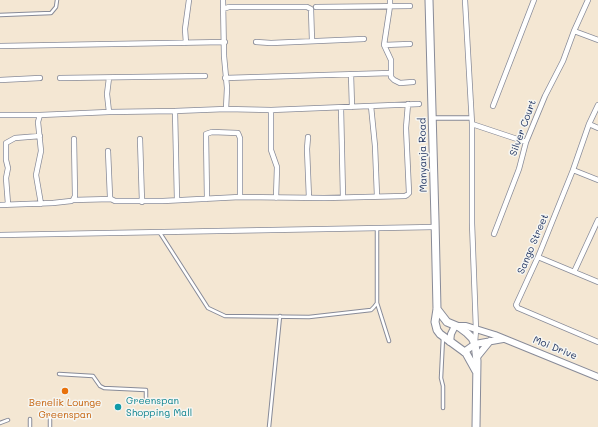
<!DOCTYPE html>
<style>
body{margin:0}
canvas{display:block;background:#f4e7d3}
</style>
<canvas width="598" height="427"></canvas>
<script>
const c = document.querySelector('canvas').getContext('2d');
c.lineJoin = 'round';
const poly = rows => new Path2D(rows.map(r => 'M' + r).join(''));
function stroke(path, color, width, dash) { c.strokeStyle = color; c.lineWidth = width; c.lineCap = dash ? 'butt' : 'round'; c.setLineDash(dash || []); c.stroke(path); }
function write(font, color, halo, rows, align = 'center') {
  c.font = font + ' Mali,sans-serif'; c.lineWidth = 3; c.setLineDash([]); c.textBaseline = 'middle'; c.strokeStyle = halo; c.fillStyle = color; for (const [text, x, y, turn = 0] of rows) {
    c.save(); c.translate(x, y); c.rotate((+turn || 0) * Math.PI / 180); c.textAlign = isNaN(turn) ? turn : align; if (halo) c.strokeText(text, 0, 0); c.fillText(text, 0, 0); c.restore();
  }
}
const service = poly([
 [0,15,51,13,56,7,57,0],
 [160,233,208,308,225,316,309,317,371,310,374,307,377,303,377,229],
 [377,303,389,341],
 [443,337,441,378,443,386,443,408],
 [59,374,93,376,100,386,104,388,146,390,146,398],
 [50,418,50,427],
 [30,419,30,427],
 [0,423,8,420],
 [269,427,280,316]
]);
const pedestrian = poly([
 [432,118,471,118]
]);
const minor = poly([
 [223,0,224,56,227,88,226,109],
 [390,0,390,6,384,45,391,60,391,77,394,80,400,83,413,82],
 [465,0,472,124,472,223,476,330,475,342],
 [588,0,574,31,598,40],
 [316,7,410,6],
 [223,9,229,7,307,7,311,9,312,41],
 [256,42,271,43,364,39],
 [186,43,185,29,189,0],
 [384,45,410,44],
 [0,46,225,42],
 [351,74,352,107],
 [60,78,205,76],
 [109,78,107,94,109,112],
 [225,78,391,73],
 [0,80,40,78],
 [598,105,589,124,573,170,538,257,516,305,518,308,598,342],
 [371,106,375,146,377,196],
 [493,106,534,0],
 [341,108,343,197],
 [271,110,271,150,277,167,276,198],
 [175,111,177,200],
 [0,115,40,115,109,112,175,111,226,109,271,110,419,104],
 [40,115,38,122,41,151,36,175,41,204],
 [472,124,526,142],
 [589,124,598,128],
 [308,137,307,149,309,198],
 [140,139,142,202],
 [108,151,110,197,111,199,115,201,163,201,240,197,324,198,405,196,407,195,409,193,406,128,408,104],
 [573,170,598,180],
 [207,199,206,134,212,132,238,133,240,138,240,197],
 [73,200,111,199],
 [8,204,6,178,8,168,6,160,6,143,15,138,40,136],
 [0,205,53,203,71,201,73,200,75,196,74,139],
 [494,234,519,169,526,142,545,96,563,61,574,31],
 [0,235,435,227],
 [538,257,598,282],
 [574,272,598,220]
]);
const tertiary = poly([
 [450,342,451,334,455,326,466,326,495,335,598,377],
 [464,352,475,344,503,339],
 [477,357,490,341]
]);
const secondary = poly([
 [429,0,435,220,437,309,435,322,437,330,440,334,466,353,476,371],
 [437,309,447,322,459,327,467,333,472,338,475,344,477,361,476,427]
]);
const markers = [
 [65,391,4,"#e8710a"],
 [118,407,4,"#0f9aa8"]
];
const streetNames = [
 ["Silver Court",523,128,-70],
 ["Manyanja Road",423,155,-91],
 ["Sango Street",533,244,-67],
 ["Moi Drive",555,348,22]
];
const cultureNames = [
 ["Greenspan",126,401],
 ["Shopping Mall",126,413]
];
const foodNames = [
 ["Benelik Lounge",65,403],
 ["Greenspan",65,415]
];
stroke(service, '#888b98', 4.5);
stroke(pedestrian, '#888b98', 5.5);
stroke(minor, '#888b98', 6);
stroke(tertiary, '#888b98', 8);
stroke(secondary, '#888b98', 9);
stroke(service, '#fff', 2.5);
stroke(pedestrian, '#fff', 3.5);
stroke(minor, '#fff', 4.5);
stroke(tertiary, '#fff', 6);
stroke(secondary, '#fff', 7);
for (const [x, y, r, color] of markers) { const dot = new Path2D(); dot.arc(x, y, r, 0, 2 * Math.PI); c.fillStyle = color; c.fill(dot); stroke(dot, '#f6f6f2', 1.5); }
write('10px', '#1b2f5e', '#f6f6f2', streetNames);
write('10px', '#0d838f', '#f6f6f2', cultureNames, 'left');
write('10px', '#c56008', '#f6f6f2', foodNames);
</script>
